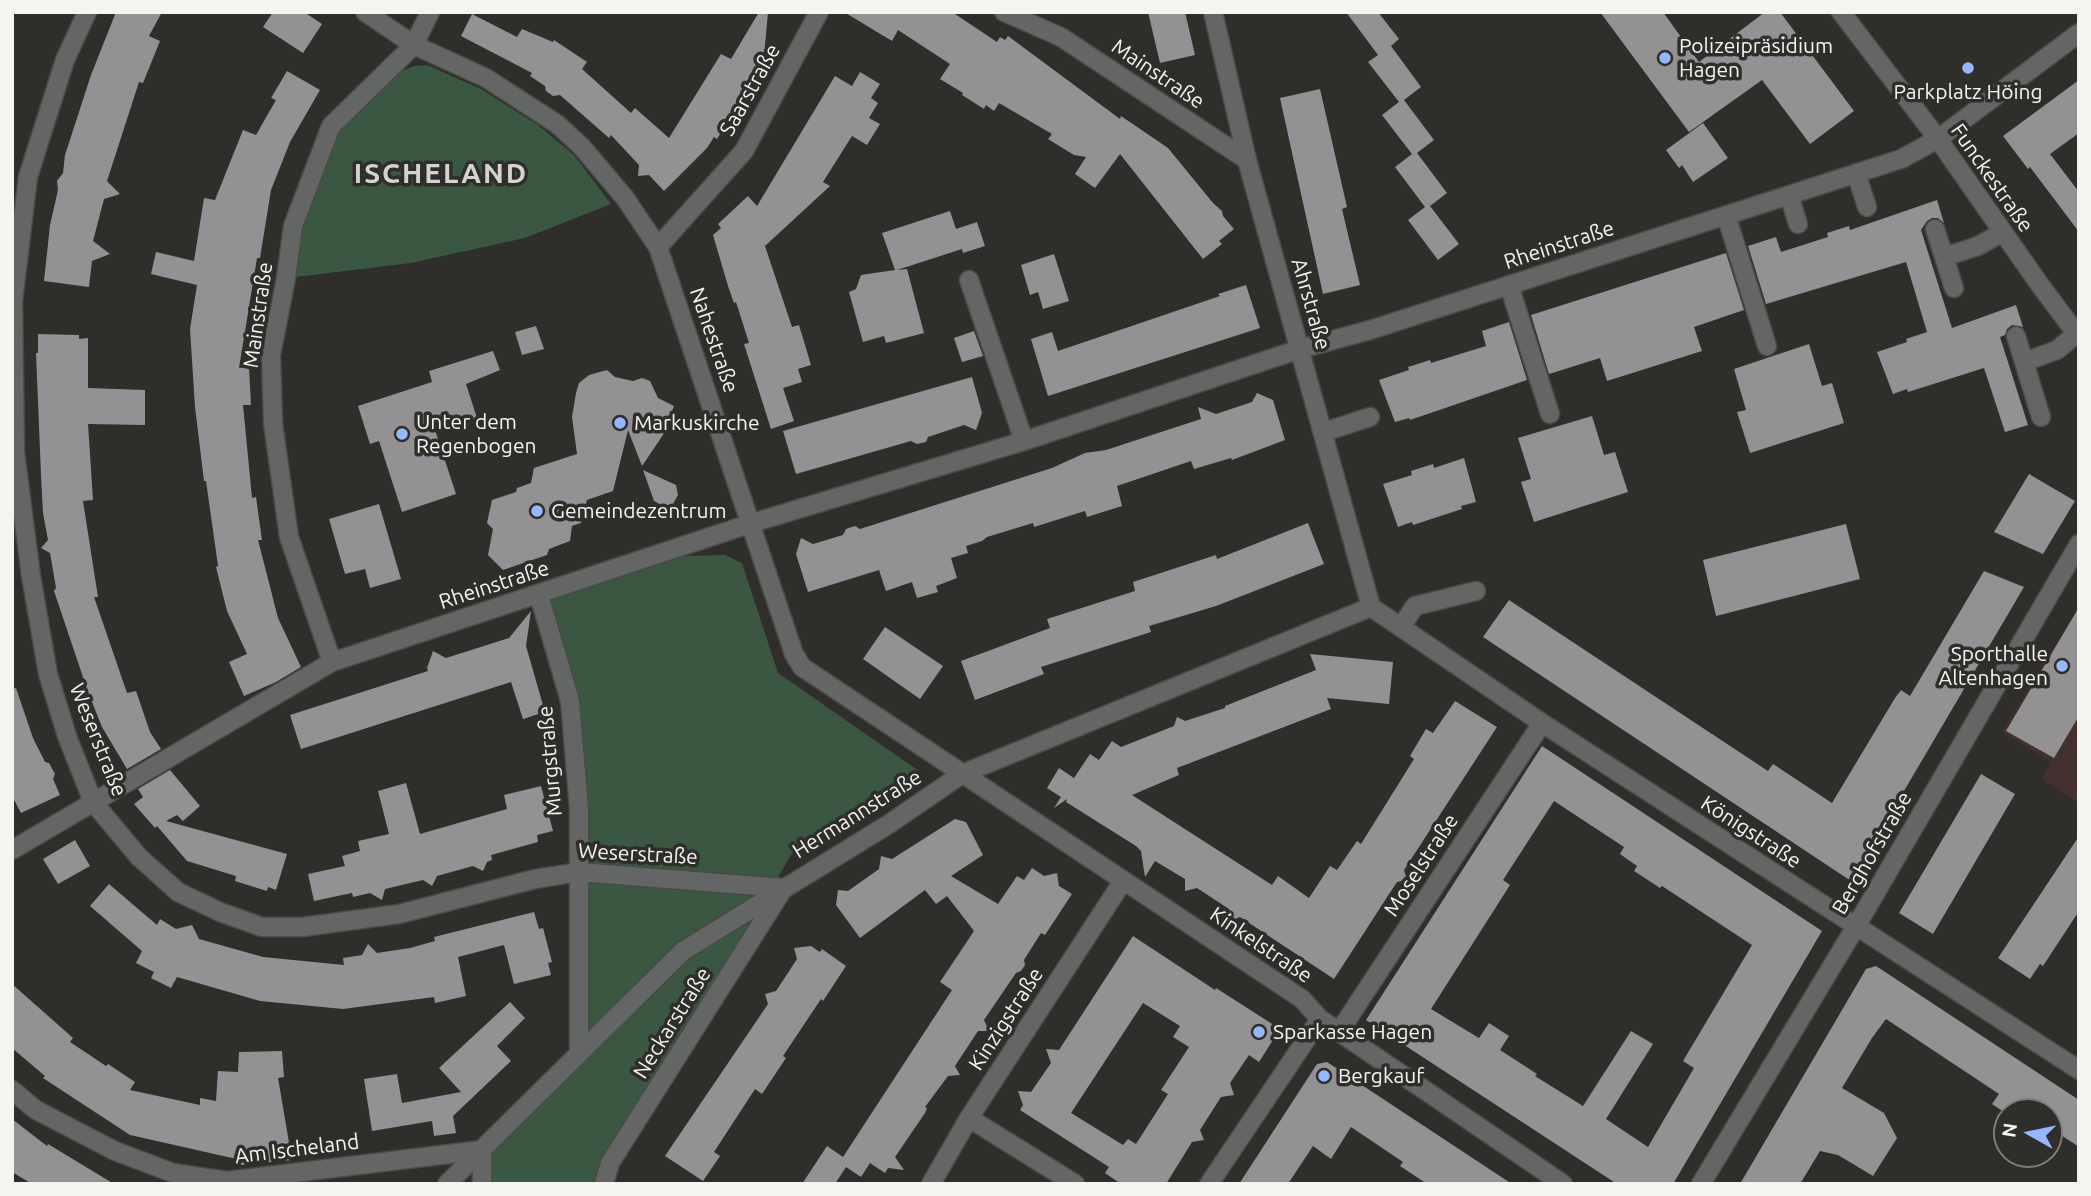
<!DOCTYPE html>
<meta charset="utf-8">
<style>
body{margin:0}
#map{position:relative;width:2091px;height:1196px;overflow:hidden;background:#2f2e2a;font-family:Ubuntu,sans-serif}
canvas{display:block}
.frame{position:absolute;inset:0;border:14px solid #f4f4f1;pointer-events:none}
.north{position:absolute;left:1993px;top:1098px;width:70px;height:70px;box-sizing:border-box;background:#2f2e2a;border:2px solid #7e7d7a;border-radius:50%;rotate:279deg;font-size:19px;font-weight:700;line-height:28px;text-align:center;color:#f4f4f1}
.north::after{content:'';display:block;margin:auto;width:24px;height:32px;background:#94b7fd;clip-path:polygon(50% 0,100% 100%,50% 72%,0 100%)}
</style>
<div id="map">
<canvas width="2091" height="1196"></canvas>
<div class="frame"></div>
<div class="north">N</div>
</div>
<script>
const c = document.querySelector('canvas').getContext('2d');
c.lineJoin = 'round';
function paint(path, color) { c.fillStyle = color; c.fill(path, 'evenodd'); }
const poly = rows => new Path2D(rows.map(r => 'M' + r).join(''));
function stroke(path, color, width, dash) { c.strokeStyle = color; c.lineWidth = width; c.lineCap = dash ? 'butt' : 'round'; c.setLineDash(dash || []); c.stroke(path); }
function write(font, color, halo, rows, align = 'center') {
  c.font = font + ' Ubuntu,sans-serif'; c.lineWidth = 7; c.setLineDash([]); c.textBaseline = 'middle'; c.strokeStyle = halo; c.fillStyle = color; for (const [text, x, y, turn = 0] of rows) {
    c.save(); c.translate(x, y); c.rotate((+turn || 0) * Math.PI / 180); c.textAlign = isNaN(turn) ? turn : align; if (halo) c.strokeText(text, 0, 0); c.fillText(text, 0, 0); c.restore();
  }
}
const education = poly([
 [2079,608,2079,803,2041,779,2051,762,2002,732]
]);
const green = poly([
 [427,65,481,89,538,125,574,155,611,204,525,238,411,263,287,278,331,126,399,72,414,66],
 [725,555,742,563,778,673,919,771,920,777,917,783,791,855,610,1163,604,1184,482,1184,482,1150,579,1054,570,701,539,595,652,557]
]);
const building = poly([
 [116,12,162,12,149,36,160,41,143,83,139,82,107,181,120,194,104,199,93,241,110,254,92,261,89,287,44,281,50,225,58,190,57,181,63,173,65,155,91,75],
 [273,12,304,12,322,24,303,53,263,27],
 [759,12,768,12,764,57,754,74,756,75,717,139,714,137,707,148,664,191,649,175,638,176,639,165,611,135,609,138,560,95,553,96,546,91,545,86,530,76,532,73,461,36,472,14,517,37,522,29,553,42,554,40,587,62,582,69,631,113,635,108,669,138,721,54,731,59],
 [844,12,952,12,997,42,1000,37,1005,40,1008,36,1120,119,1121,116,1168,148,1213,203,1222,211,1223,216,1234,229,1219,241,1222,244,1203,259,1120,154,1095,188,1075,174,1086,157,1074,155,1048,139,1052,134,999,103,994,111,986,105,984,109,962,95,963,93,940,79,950,64,898,30,892,41],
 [1148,12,1185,12,1195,55,1160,63],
 [1346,12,1378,12,1399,39,1391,46,1421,87,1404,100,1434,140,1417,153,1447,193,1430,206,1459,244,1438,260,1408,220,1425,207,1395,167,1412,154,1382,115,1399,102,1368,62,1378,55],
 [1600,12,1663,12,1699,62,1765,12,1780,12,1854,111,1810,144,1762,80,1689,132],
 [287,71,320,90,290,142,271,190,260,258,257,258,239,368,249,367,251,405,243,405,252,498,256,497,262,540,258,540,278,618,301,667,276,682,244,696,229,662,247,654,227,611,216,567,218,566,206,481,204,481,195,407,190,329,197,285,151,274,156,252,194,261,204,198,215,200,243,130,256,135,276,100,271,98],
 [860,72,880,84,871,98,878,103,869,118,880,124,867,145,852,136,823,182,830,186,765,246,792,327,799,325,811,365,798,369,802,382,783,388,794,421,771,429,744,344,749,343,736,302,734,303,728,286,713,235,721,228,718,224,748,196,757,206,835,76,852,86],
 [2079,80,2079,133,2050,154,2079,192,2079,232,2030,167,2028,169,2003,136],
 [1320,89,1347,207,1342,209,1360,285,1323,294,1280,98],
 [1703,123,1728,158,1693,182,1682,165,1679,168,1666,150],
 [1937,200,1944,223,1938,218,1932,218,1927,221,1921,230,1952,328,2016,305,2023,327,2012,325,2007,329,2005,335,2000,337,2028,425,2005,432,1984,368,1908,392,1907,389,1893,394,1877,352,1907,342,1906,339,1927,332,1906,262,1766,304,1748,246,1776,237,1781,252,1828,237,1827,233,1849,226,1850,230],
 [950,211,956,229,977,222,985,246,963,253,962,249,897,270,907,269,924,333,886,343,884,336,863,342,849,292,856,289,861,275,895,270,882,233],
 [1726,253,1744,310,1694,327,1702,351,1607,381,1600,358,1549,374,1531,315],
 [1054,254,1069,301,1043,309,1038,292,1030,295,1021,265],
 [1246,285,1260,328,1048,396,1031,339,1052,332,1058,351,1220,296,1218,294],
 [1509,322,1527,380,1410,420,1409,418,1395,422,1379,380,1409,370,1408,367,1430,360,1431,363,1486,346,1482,331],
 [536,326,544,349,522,355,515,332],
 [974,331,983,356,962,362,954,338],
 [38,334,79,335,79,339,88,338,88,388,145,390,145,425,88,424,93,500,83,501,98,597,94,597,127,693,136,691,150,732,161,749,127,769,102,727,88,692,54,591,56,588,50,553,41,548,48,540,43,513,41,475,36,353,38,353],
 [1809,344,1822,386,1832,383,1844,423,1750,453,1737,412,1746,410,1734,369],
 [493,351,500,370,466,384,477,418,435,430,456,494,402,512,379,441,370,444,358,406,432,382,429,371],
 [607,370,615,377,633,381,642,378,650,381,658,398,674,406,663,435,642,466,628,430,613,491,587,500,581,523,572,526,570,541,549,549,547,555,503,570,488,555,493,529,487,523,492,500,516,492,517,488,531,483,534,468,577,454,572,417,576,393,579,383,589,375],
 [972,377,982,413,976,430,964,425,928,437,926,442,917,444,911,441,796,474,783,431],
 [1257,393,1273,400,1285,440,1232,460,1231,458,1194,469,1191,461,1117,486,1122,506,1087,517,1085,511,1034,527,1033,523,987,537,982,541,966,546,968,553,951,558,957,578,936,586,938,592,917,598,912,582,886,591,879,570,808,592,796,554,801,538,813,544,843,535,846,529,855,526,860,529,1052,468,1085,453,1106,450,1201,419,1198,407,1216,414,1252,402],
 [1592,416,1604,455,1615,452,1628,492,1534,522,1521,482,1531,479,1518,438],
 [1464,458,1476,502,1461,506,1462,509,1413,525,1412,522,1398,527,1383,484,1412,475,1411,471,1433,464,1434,468],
 [643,470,676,485,678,495,673,504,663,506,654,501],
 [2029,474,2075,501,2043,554,1994,532],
 [379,504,401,579,370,588,365,569,345,574,329,519],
 [1308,523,1324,564,1216,606,1149,626,1151,632,1041,667,1044,674,975,700,961,661,1050,628,1047,619,1135,591,1133,582,1216,555,1217,559],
 [1846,524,1860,579,1716,616,1703,560],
 [1984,571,2024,587,1851,881,1483,637,1509,600,1768,771,1773,764,1832,803,1895,698,1901,690,1910,696],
 [2079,607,2079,716,2054,758,2006,731],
 [531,611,526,646,545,712,523,719,511,682,301,749,290,715,428,671,427,668,433,651,446,658,509,638],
 [885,627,943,666,920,699,863,659],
 [1310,654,1393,662,1389,704,1327,698,1331,709,1177,768,1179,775,1132,795,1272,885,1278,876,1309,898,1330,866,1337,870,1357,841,1361,844,1414,759,1410,756,1426,729,1433,733,1455,701,1497,727,1404,870,1407,880,1397,882,1334,979,1240,917,1230,921,1229,909,1197,888,1185,891,1185,879,1155,861,1145,877,1141,851,1136,846,1066,802,1067,799,1054,808,1061,797,1047,788,1059,768,1074,778,1090,754,1099,760,1112,741,1121,747,1174,726,1177,717,1185,721,1225,708,1225,706,1316,670],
 [16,688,33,738,45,762,49,763,55,774,53,779,60,795,21,813,12,796,12,689],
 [1542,746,1822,931,1673,1184,1617,1184,1366,1020],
 [1554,801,1624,847,1620,854,1637,866,1634,871,1660,888,1662,886,1752,945,1683,1061,1694,1068,1648,1147,1606,1119,1653,1044,1631,1031,1583,1106,1535,1076,1537,1074,1500,1050,1509,1036,1489,1023,1479,1038,1431,1009,1510,885,1503,880],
 [170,770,200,806,183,821,177,815,166,821,287,854,276,890,268,887,267,891,235,881,236,876,187,861,157,826,155,828,134,804,143,797,138,789],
 [1981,774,2015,794,1933,934,1899,913],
 [406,783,420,834,507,809,504,795,541,786,553,831,537,835,538,842,491,855,492,860,487,862,483,871,473,866,437,876,432,886,423,880,385,889,382,900,370,893,353,897,352,893,314,901,308,874,345,866,342,856,360,851,358,841,389,834,378,791],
 [955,819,966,822,983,855,951,876,998,904,1017,876,1024,880,1032,868,1044,876,1057,873,1059,886,1072,894,1045,935,1041,933,1024,960,1025,965,1021,971,1016,973,984,1020,989,1031,978,1031,955,1066,960,1075,948,1076,925,1107,927,1108,925,1113,895,1157,904,1170,888,1168,885,1173,870,1163,861,1177,846,1167,835,1184,802,1184,827,1146,843,1157,952,990,940,982,974,931,947,896,936,904,925,890,860,938,836,905,838,890,848,891,879,869,881,856,892,859],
 [2079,836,2079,911,2043,966,2040,964,2030,979,1998,958],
 [75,840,90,866,58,884,43,859],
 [109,884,157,925,160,919,176,929,192,925,199,939,263,957,344,965,343,958,362,955,368,944,377,953,410,948,435,941,434,937,534,912,539,929,543,928,552,962,548,963,551,975,514,984,504,945,458,957,466,996,435,1003,434,997,343,1009,260,1001,177,977,171,988,151,978,154,972,136,963,142,951,90,906],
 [1133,936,1215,990,1216,988,1280,1029,1259,1062,1249,1055,1230,1083,1234,1095,1221,1097,1200,1130,1204,1140,1192,1142,1166,1184,1121,1184,1105,1173,1109,1167,1020,1110,1023,1105,1018,1091,1031,1092,1051,1063,1046,1049,1059,1050],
 [1143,1003,1180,1026,1173,1037,1189,1047,1161,1090,1168,1094,1136,1144,1128,1139,1123,1145,1071,1113],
 [811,946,820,952,822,949,846,966,823,1001,821,999,783,1056,786,1058,762,1094,755,1089,714,1152,720,1156,703,1181,665,1156,768,1004,765,994,776,991,797,959,794,948],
 [1876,966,2079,1100,2079,1147,2049,1127,2049,1112,2004,1112,1992,1104,1999,1094,1886,1019,1872,1038,1842,1088,1884,1113,1897,1138,1873,1176,1838,1155,1820,1151,1800,1184,1740,1184,1866,969],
 [12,984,73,1038,70,1042,106,1066,108,1064,135,1082,130,1090,200,1105,200,1098,216,1101,218,1071,238,1072,239,1052,282,1051,284,1077,278,1078,292,1160,240,1165,241,1160,130,1135,43,1078,45,1076,12,1048],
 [510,1002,525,1018,497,1046,511,1061,453,1116,456,1133,434,1136,432,1121,372,1131,364,1079,397,1074,402,1103,461,1092,439,1068],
 [1327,1062,1474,1159,1512,1184,1427,1184,1400,1166,1403,1162,1351,1127,1331,1159,1313,1146,1288,1184,1239,1184,1317,1064],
 [12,1119,47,1146,48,1144,114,1184,32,1184,12,1172]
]);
const minor = poly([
 [87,12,65,60,28,177,13,301,15,452,31,576,48,674,67,736,93,802,139,857,178,892,220,912,262,927,302,927,399,914,535,879,579,872,783,888],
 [365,12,414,45,486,78,557,124,582,147,625,198,658,247,794,654,802,667,1302,999,1320,1019,1563,1184],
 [1004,12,1061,37,1247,160],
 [1213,12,1247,160,1371,607],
 [1841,12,1938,139,2040,285,2079,337],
 [1856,173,1867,207],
 [1789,195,1798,224],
 [1726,215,1767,346],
 [1935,229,1954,288],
 [658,247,744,151,819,12],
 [1944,257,1978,246,2003,232],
 [969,280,1024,441],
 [1509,285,1550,414],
 [2016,336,2041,417],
 [2024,362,2057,350,2076,334],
 [1324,432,1370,417],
 [539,595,570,701,579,809,579,1054],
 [1371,607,1542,723,2079,1070],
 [1401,627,1415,606,1476,591],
 [332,662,289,537,273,423,271,355,286,278,293,226,331,126,414,45,430,12],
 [12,850,332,662,752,523,1024,441,1300,349,1370,330,1901,159,1938,139,2079,33],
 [1339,1032,1542,723],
 [12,1090,36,1110,115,1151,173,1173,227,1181,482,1150,482,1184],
 [969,1118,1075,1184],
 [447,1184,683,951,889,824,962,774,1371,607],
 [604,1184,610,1163,780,894],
 [931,1184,969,1118,1123,881],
 [1209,1184,1320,1019],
 [1701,1184,1855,928,2079,544]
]);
const markers = [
 [1665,58,7,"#94b7fd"],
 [1968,68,7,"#94b7fd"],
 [620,423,7,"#94b7fd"],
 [402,434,7,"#94b7fd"],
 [537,511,7,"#94b7fd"],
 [2062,666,7,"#94b7fd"],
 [1259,1032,7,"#94b7fd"],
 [1324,1076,7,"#94b7fd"]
];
const poiNames = [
 ["Polizeipräsidium",1679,46],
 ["Hagen",1679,70],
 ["Parkplatz Höing",1968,92,"center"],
 ["Unter dem",416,422],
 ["Regenbogen",416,446],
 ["Markuskirche",634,423],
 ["Gemeindezentrum",551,511],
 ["Sporthalle",2048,654,"right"],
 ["Altenhagen",2048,678,"right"],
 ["Sparkasse Hagen",1273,1032],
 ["Bergkauf",1338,1076]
];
const streetNames = [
 ["Mainstraße",1158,74,34],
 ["Saarstraße",750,90,-61],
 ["Funckestraße",1992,178,55],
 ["Rheinstraße",1559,245,-18],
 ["Ahrstraße",1311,304,74],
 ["Mainstraße",258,315,-82],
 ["Nahestraße",714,340,71],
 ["Rheinstraße",494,585,-18],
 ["Weserstraße",98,740,68],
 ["Murgstraße",550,761,-95],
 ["Hermannstraße",857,814,-32],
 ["Königstraße",1751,832,33],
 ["Berghofstraße",1872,853,-60],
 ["Weserstraße",638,854,3],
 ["Moselstraße",1421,865,-57],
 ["Kinkelstraße",1261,945,34],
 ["Kinzigstraße",1006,1019,-57],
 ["Neckarstraße",672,1023,-58],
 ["Am Ischeland",297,1149,-7]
];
const districtNames = [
 ["ISCHELAND",441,174]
];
paint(education, '#44302d');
paint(green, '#395741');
paint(building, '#949195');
stroke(minor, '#4b4a46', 21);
stroke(minor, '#646665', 18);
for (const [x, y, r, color] of markers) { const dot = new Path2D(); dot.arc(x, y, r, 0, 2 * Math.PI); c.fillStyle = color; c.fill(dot); stroke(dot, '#2f2e2a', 2.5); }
write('21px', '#f4f4f1', '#2f2e2a', poiNames, 'left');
write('21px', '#f4f4f1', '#2f2e2a', streetNames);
c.letterSpacing = '2px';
write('bold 28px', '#d5d3ce', '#2f2e2a', districtNames);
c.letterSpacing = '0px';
</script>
